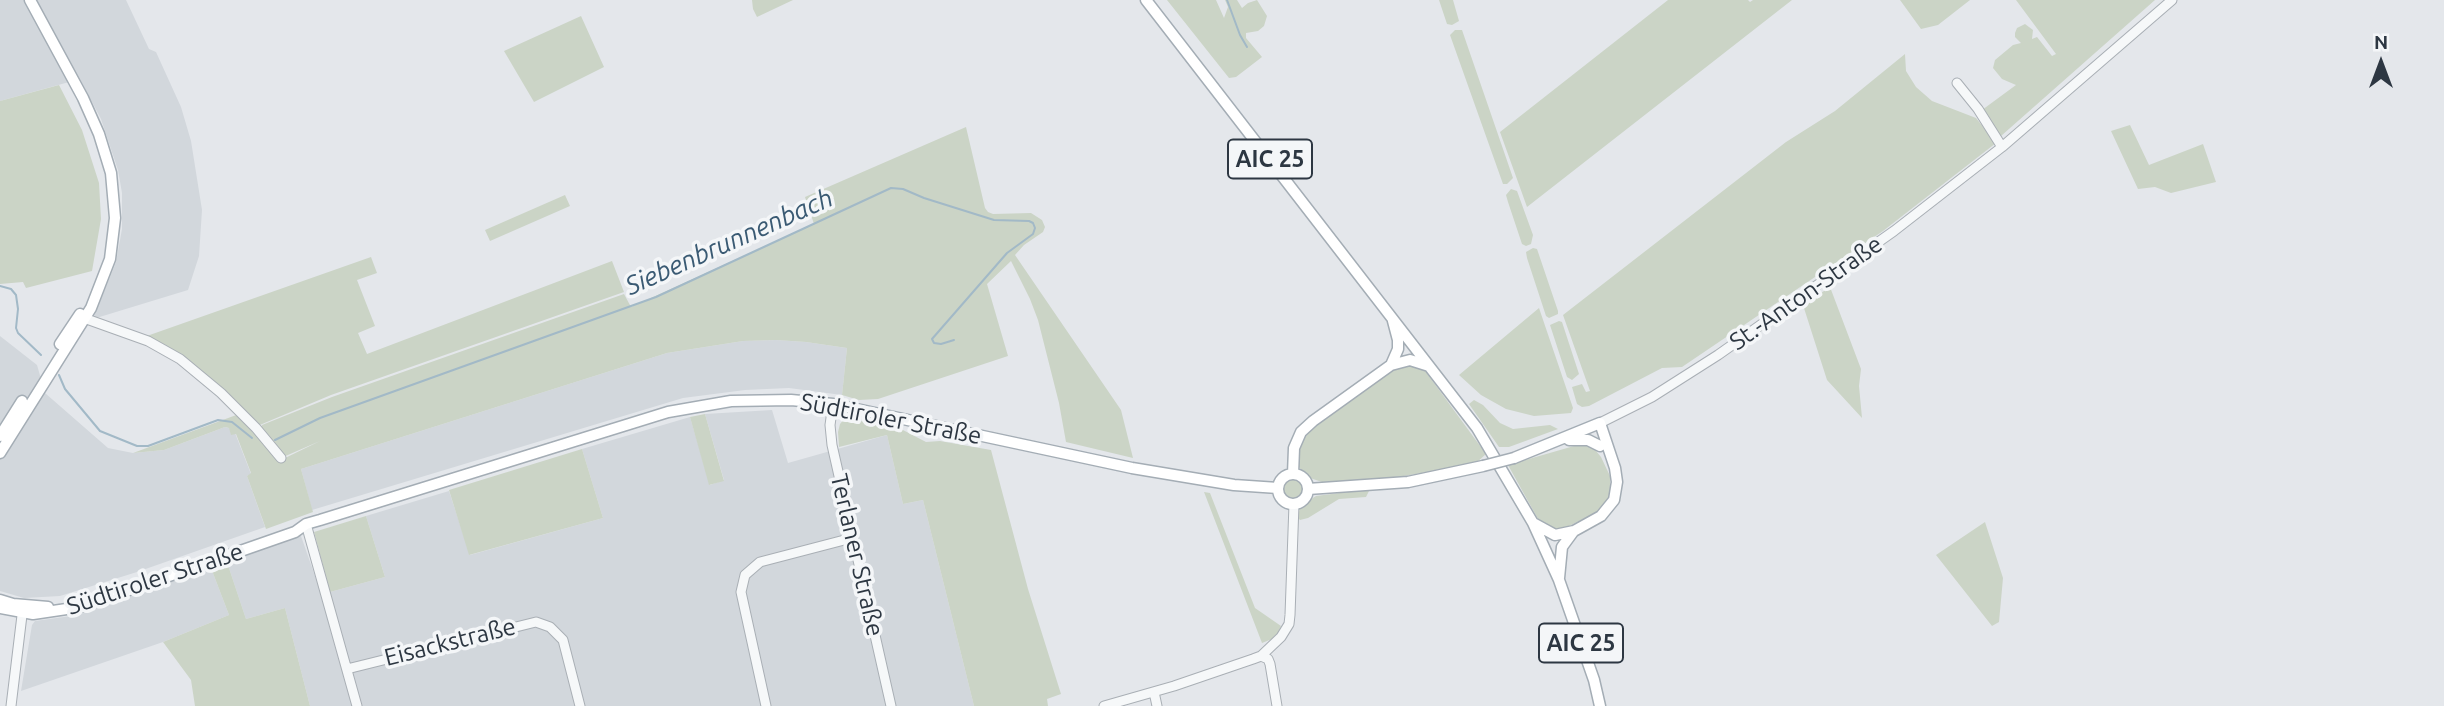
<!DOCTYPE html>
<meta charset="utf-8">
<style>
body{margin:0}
#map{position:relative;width:2444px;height:706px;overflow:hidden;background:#e4e7eb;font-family:Ubuntu,sans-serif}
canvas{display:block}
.north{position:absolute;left:2346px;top:28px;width:70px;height:70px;-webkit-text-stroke:5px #f4f6f8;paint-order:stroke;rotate:0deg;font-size:19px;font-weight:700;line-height:28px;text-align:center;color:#2d3742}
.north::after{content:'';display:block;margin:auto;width:24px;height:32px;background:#2d3742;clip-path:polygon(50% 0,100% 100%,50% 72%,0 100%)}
</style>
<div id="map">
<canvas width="2444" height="706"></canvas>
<div class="north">N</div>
</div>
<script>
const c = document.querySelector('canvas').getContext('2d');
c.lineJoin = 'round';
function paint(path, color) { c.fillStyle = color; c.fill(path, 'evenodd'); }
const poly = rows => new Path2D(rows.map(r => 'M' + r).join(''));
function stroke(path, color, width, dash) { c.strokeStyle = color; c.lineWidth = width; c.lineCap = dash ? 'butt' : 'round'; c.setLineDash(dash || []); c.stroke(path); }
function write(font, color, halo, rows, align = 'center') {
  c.font = font + ' Ubuntu,sans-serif'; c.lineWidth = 7; c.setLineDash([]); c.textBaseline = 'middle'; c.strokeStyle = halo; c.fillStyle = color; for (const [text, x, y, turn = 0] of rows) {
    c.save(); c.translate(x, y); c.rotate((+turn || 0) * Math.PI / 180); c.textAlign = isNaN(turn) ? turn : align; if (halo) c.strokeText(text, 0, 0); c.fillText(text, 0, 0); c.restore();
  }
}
const built = poly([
 [0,0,126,0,149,49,156,52,181,107,191,141,202,210,199,256,188,290,93,319,116,262,122,229,122,193,118,170,101,119,80,79,0,101],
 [0,336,37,365,45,393,108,448,133,453,164,450,225,427,229,428,235,433,251,474,247,476,265,527,137,572,60,596,24,598,0,591],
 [776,340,806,342,847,348,842,395,789,388,745,390,683,398,312,510,301,469,667,353,743,341],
 [772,410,788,463,887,435,903,504,923,500,974,706,310,706,285,608,246,619,227,562,298,535,301,536,322,596,326,596,330,592,385,577,366,516,449,491,470,555,603,518,582,449,690,417,710,485,724,480,705,414],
 [211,568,229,615,163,642,21,691,32,625,35,621,78,615]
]);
const green = poly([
 [752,0,793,0,757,17,753,9],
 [1167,0,1216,0,1224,18,1228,7,1225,0,1237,0,1242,8,1248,3,1257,0,1267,16,1264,26,1258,31,1246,33,1246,38,1262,57,1236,77,1229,78],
 [1439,0,1453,0,1459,21,1452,25,1447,24],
 [1668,0,1748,0,1750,2,1753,0,1792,0,1527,207,1500,132],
 [1900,0,1970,0,1938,25,1921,29],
 [2016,0,2155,0,2001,136,1982,110,2016,85,2002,79,1993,68,1995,60,2013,45,2021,43,2015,37,2015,33,2017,28,2025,24,2033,30,2032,39,2037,37,2052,56,2056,54],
 [581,16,604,67,534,102,504,51],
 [1455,30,1462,30,1513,178,1507,184,1503,184,1450,35],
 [1905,54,1906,71,1916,87,1932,101,1976,118,1996,143,1883,231,1682,367,1662,368,1589,406,1582,407,1577,404,1572,387,1582,384,1586,392,1590,391,1563,315,1786,142,1835,111],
 [59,85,82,130,99,183,101,219,92,271,26,288,23,282,0,284,0,101],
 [2130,125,2149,165,2203,144,2216,182,2171,193,2155,187,2138,189,2111,131],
 [966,127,985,208,988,212,993,214,1031,213,1042,220,1045,227,1043,232,1024,245,1015,255,1121,410,1133,458,1066,442,1059,403,1038,320,1030,299,1011,261,987,284,1008,356,878,399,859,400,842,395,847,348,806,342,776,340,743,341,667,353,301,469,313,512,266,529,247,476,251,473,236,434,231,435,229,428,225,427,164,450,133,453,239,414,281,460,320,441,281,458,261,428,262,425,332,397,624,294,631,307,814,224,805,197],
 [1511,189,1517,191,1533,235,1531,244,1526,246,1522,244,1508,202,1506,195],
 [565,195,570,206,490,241,485,230],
 [1533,248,1537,249,1558,311,1558,314,1549,318,1546,316,1527,258,1526,252],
 [371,257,377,273,357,280,375,326,358,333,367,354,612,261,624,292,331,395,255,427,221,393,144,337],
 [1830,287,1861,369,1859,386,1862,418,1827,380,1803,305],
 [1539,308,1573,408,1571,413,1534,416,1506,409,1481,395,1459,375],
 [1559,321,1562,322,1579,374,1572,380,1567,377,1550,325],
 [1414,364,1423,368,1486,454,1475,464,1386,479,1322,482,1307,477,1299,467,1299,449,1304,435,1315,423,1391,369],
 [1474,400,1483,405,1500,423,1513,429,1550,425,1558,429,1509,447,1499,447,1469,404],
 [705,414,724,481,709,485,690,417],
 [845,418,901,429,926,442,940,441,991,450,1028,589,1061,694,1047,699,1048,706,974,706,923,500,903,504,887,435,839,447,838,432,840,424],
 [1581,444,1592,446,1601,457,1610,476,1610,492,1607,501,1599,511,1559,531,1544,525,1538,519,1508,465],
 [582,449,603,518,469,555,449,490],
 '1283 488a11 11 0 1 1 22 0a11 11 0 1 1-22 0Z',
 [1363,490,1369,491,1366,497,1339,499,1308,518,1300,520,1298,518,1300,506,1316,496],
 [1204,492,1210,493,1255,608,1281,626,1277,635,1272,639,1262,643],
 [366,516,385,577,330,592,314,532],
 [1985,522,2003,578,1999,622,1992,626,1936,555],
 [227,562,246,619,285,608,310,706,195,706,191,680,163,642,229,615,211,568]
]);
const stream = poly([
 [1227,0,1240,35,1247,47],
 [0,286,11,289,16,295,18,309,16,328,18,333,41,355],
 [59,375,65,389,100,431,137,446,148,446,218,420,232,422,252,438],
 [275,440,320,418,656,297,891,188,903,189,924,198,994,220,1029,221,1033,223,1035,228,1033,234,1007,253,932,339,934,343,941,344,954,340]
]);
const minor = poly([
 [1957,83,1978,109,2002,147],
 [81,317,148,341,180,359,221,393,256,428,281,458],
 [833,404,830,425,832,445,891,706],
 [1600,423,1652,397,1718,355,1894,231,2002,147,2172,0],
 [306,524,357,706],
 [1261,656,1268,659,1270,664,1277,706],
 [347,669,536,622,550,627,563,640,580,706],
 [1154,692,1157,706],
 [11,706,23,607],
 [766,706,741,592,745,575,760,562,852,538],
 [1104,706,1174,686,1253,659,1261,656,1281,637,1289,624,1290,615,1294,504]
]);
const major = poly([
 [1146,0,1477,428,1533,523,1559,580,1594,680,1600,706],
 [60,344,80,314],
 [1391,365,1398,349,1398,340,1393,321],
 [0,436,22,401],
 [1569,440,1588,440,1600,446],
 [0,453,91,308,110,259,115,218,111,173,99,134,83,98,30,0],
 [1514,458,1600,423,1615,468,1617,482,1614,500,1601,516,1574,531,1555,535,1533,523],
 [1293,474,1294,448,1301,432,1313,421,1391,365,1410,360,1429,366],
 '1278 489a15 15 0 1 1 30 0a15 15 0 1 1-30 0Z',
 [1308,489,1408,482,1483,466],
 [1559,578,1562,547,1573,532],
 [0,600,13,604,48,607],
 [0,608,33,614,80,607,295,532,306,524,320,520,668,412,731,401,791,400,833,404,1132,468,1234,485,1278,488]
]);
const majorBridge = poly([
 [1483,466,1514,458]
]);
const shields = [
 [1270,159,84],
 [1581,643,84]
];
const shieldNames = [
 ["AIC 25",1270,159],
 ["AIC 25",1581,643]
];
const streetNames = [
 ["St.-Anton-Straße",1806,293,-35],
 ["Südtiroler Straße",891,419,11],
 ["Terlaner Straße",857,555,77],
 ["Südtiroler Straße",155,579,-18],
 ["Eisackstraße",450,642,-14]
];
const waterNames = [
 ["Siebenbrunnenbach",729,242,-24]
];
paint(built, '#d2d7dc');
paint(green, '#cbd4c6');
stroke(stream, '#a2b9c7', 2);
stroke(minor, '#a9afb5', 11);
stroke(major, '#a4adb5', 13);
stroke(minor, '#f6f8f9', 9);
stroke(major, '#fff', 10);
stroke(majorBridge, '#a4adb5', 13, []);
stroke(majorBridge, '#fff', 10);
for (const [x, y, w] of shields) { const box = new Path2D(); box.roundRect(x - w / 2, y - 19.5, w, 39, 5); c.fillStyle = '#f4f6f8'; c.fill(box); stroke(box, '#2d3742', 2); }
write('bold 23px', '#2d3742', null, shieldNames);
write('24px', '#2d3742', '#f4f6f8', streetNames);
write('italic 26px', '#3a5a73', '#f4f6f8', waterNames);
</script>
